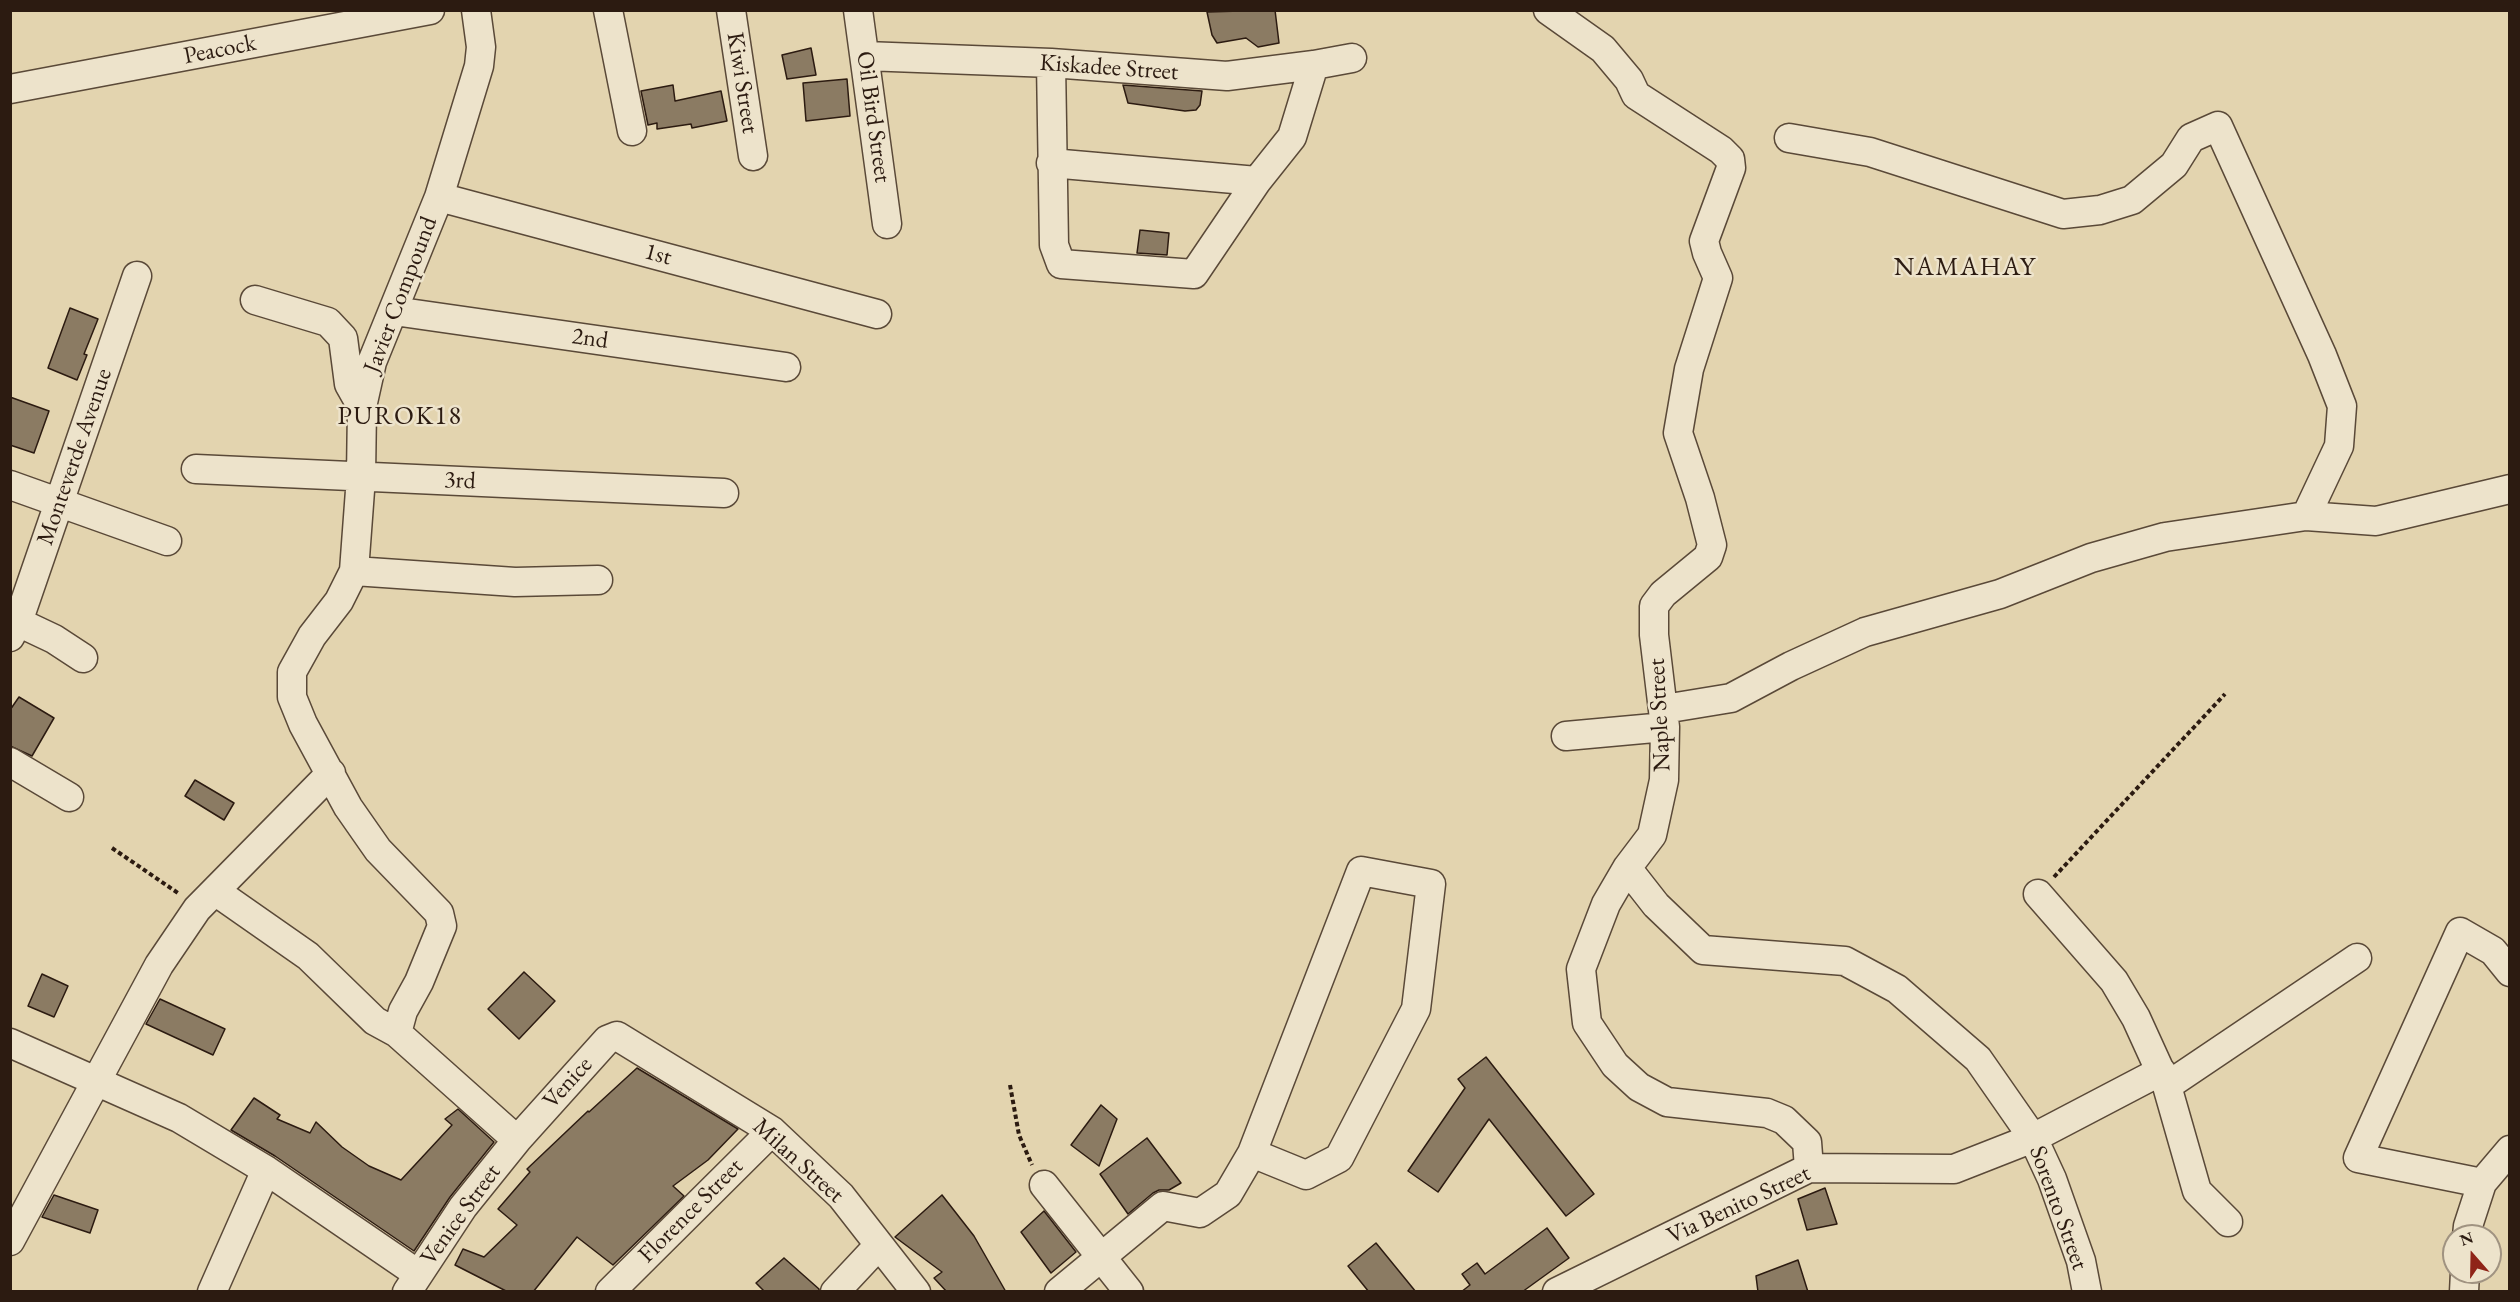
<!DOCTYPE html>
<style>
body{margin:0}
#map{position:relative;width:2520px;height:1302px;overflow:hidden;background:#e3d4af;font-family:"EB Garamond",serif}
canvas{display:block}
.frame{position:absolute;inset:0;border:12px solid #2c1b11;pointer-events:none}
.north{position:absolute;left:2442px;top:1224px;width:60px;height:60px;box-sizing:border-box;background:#ede3cb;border:2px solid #a09381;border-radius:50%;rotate:340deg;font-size:16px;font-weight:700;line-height:24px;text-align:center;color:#2c1b11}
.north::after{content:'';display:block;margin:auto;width:21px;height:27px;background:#8f2418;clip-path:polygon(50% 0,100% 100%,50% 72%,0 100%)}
</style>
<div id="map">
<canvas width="2520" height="1302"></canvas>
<div class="frame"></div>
<div class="north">N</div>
</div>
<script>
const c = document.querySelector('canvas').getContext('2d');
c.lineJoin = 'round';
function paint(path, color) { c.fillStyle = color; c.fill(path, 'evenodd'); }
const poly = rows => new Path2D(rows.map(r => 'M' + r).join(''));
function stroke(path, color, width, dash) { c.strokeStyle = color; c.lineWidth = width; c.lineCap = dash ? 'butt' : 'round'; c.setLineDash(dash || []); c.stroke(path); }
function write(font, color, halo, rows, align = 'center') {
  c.font = font + ' "EB Garamond",serif'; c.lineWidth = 5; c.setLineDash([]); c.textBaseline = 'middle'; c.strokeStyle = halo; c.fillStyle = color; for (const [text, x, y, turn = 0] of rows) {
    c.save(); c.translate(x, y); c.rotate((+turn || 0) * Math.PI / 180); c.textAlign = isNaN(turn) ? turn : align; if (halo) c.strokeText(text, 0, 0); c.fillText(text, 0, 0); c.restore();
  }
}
const building = poly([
 [1275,10,1279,43,1258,47,1246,38,1217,43,1212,35,1207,12,1275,10],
 [811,48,816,75,787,79,782,55,811,48],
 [847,79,850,116,806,121,803,83,847,79],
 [673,85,675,101,721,91,727,121,692,128,691,124,657,129,657,123,648,125,641,91,673,85],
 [1123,85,1202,91,1200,105,1196,110,1185,111,1128,103,1123,85],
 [1140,230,1169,233,1167,255,1137,253,1140,230],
 [70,308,98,319,84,354,87,355,77,380,48,368,70,308],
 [10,397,49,411,34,453,10,445,10,397],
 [19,697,54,718,32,756,10,746,10,710,19,697],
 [195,780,234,803,224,820,185,796,195,780],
 [524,972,555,1001,519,1039,488,1009,524,972],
 [42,974,68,986,54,1017,28,1006,42,974],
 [160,999,225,1029,213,1055,146,1024,160,999],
 [1486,1057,1594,1194,1566,1216,1489,1119,1438,1192,1408,1171,1465,1088,1458,1079,1486,1057],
 [637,1068,738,1129,708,1160,673,1186,684,1196,613,1265,577,1237,533,1292,508,1292,455,1265,463,1249,484,1257,517,1225,498,1209,530,1172,527,1169,588,1111,589,1112,637,1068],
 [254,1098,280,1115,277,1119,310,1133,316,1122,342,1147,369,1166,401,1180,452,1125,445,1119,458,1109,494,1142,450,1197,414,1251,275,1156,231,1130,254,1098],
 [1101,1105,1117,1119,1099,1166,1071,1145,1101,1105],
 [1147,1138,1181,1183,1169,1190,1159,1190,1153,1193,1128,1214,1100,1174,1147,1138],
 [1825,1188,1837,1224,1807,1230,1798,1199,1825,1188],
 [54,1195,98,1210,90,1233,42,1217,54,1195],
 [942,1195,974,1236,1006,1292,947,1292,934,1278,942,1272,895,1237,942,1195],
 [1044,1211,1076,1252,1051,1273,1021,1232,1044,1211],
 [1547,1228,1569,1258,1522,1292,1461,1292,1470,1285,1462,1274,1477,1263,1485,1274,1547,1228],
 [1376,1243,1416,1292,1369,1292,1348,1266,1376,1243],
 [784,1258,819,1289,819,1292,765,1292,756,1283,784,1258],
 [1798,1260,1808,1292,1758,1292,1756,1276,1798,1260]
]);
const path = poly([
 [112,848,178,893],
 [2054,877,2225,694],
 [1010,1085,1019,1135,1032,1165]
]);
const minor = poly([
 [608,10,632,131],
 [731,10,753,156],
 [858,10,887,224],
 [1548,10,1603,49,1629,80,1636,95,1721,150,1730,159,1731,168,1704,241,1707,253,1718,278,1689,369,1678,433,1700,498,1712,545,1708,557,1663,594,1654,606,1654,635,1665,727,1664,780,1652,835,1627,868,1606,904,1581,969,1587,1023,1615,1065,1639,1087,1667,1102,1767,1113,1784,1120,1807,1142,1809,1168],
 [865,56,1051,63,1227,76,1314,65,1352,58],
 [1051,63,1054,245,1061,264,1194,274,1257,181,1292,137,1314,65],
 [10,89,430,10],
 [1789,138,1870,152,2063,214,2100,210,2132,200,2174,165,2191,138,2218,126,2322,355,2342,406,2339,446,2306,516],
 [1051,163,1257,181],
 [439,197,877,314],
 [255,300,328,322,343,338,349,384,362,407],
 [394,311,786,367],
 [196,469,724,493],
 [10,485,167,541],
 [354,571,515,582,598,580],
 [18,622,54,639,83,658],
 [10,637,18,622,137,276],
 [1664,709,1731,698,1791,666,1865,632,2000,594,2091,558,2165,537,2306,516,2376,521,2510,489],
 [1566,736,1665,727],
 [10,762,69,797],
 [1627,868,1656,905,1703,950,1845,961,1897,989,1978,1059,2033,1138,2052,1179,2081,1261,2087,1292],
 [215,891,308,956,375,1021,397,1033,517,1140],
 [2038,894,2114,981,2136,1018,2167,1086,2197,1191,2228,1222],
 [397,1033,403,1011,419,982,442,926,439,913,378,850,348,807,303,724,292,697,292,672,312,636,339,601,354,571,361,477,362,407,372,362,439,197,479,66,481,47,476,10],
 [10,1043,179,1118,266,1170,418,1274],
 [2167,1086,2357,958],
 [2482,1183,2358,1158,2460,932,2493,951,2510,972],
 [1044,1185,1129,1292],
 [2467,1236,2468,1226,2482,1183,2510,1150],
 [10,1241,159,965,197,909,331,773],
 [212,1292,266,1170],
 [407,1292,463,1207,517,1140,607,1040,617,1036,772,1131,841,1196,916,1292],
 [610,1292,772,1131],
 [835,1292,879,1245],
 [1059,1292,1163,1206,1200,1213,1228,1194,1252,1153,1361,871,1431,884,1416,1009,1339,1158,1306,1175,1252,1153],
 [1557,1292,1809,1168,1954,1169,2033,1138,2161,1071],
 [2464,1292,2465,1272]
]);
const streetNames = [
 ["Peacock",220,50,-11],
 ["Kiskadee Street",1109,68,4],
 ["Kiwi Street",742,83,81],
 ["Oil Bird Street",873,117,82],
 ["1st",658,255,15],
 ["Javier Compound",401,295,-69],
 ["2nd",590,339,8],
 ["Monteverde Avenue",75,457,-71],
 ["3rd",460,481,3],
 ["Naple Street",1660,715,-93],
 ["Venice",568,1083,-48],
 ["Milan Street",798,1161,42],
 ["Via Benito Street",1739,1205,-25],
 ["Sorento Street",2058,1208,70],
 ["Florence Street",691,1211,-45],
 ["Venice Street",461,1215,-54]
];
const neighbourhoodNames = [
 ["NAMAHAY",1965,268],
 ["PUROK18",400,417]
];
paint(building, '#8b7b63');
stroke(building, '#2c1b11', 1.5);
stroke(minor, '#5a4938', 31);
stroke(path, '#2c1b11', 4, [4.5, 3]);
stroke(minor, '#ede3cb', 28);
write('24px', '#2c1b11', '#ede3cb', streetNames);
c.letterSpacing = '1.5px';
write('26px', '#2c1b11', '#ede3cb', neighbourhoodNames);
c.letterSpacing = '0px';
</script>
